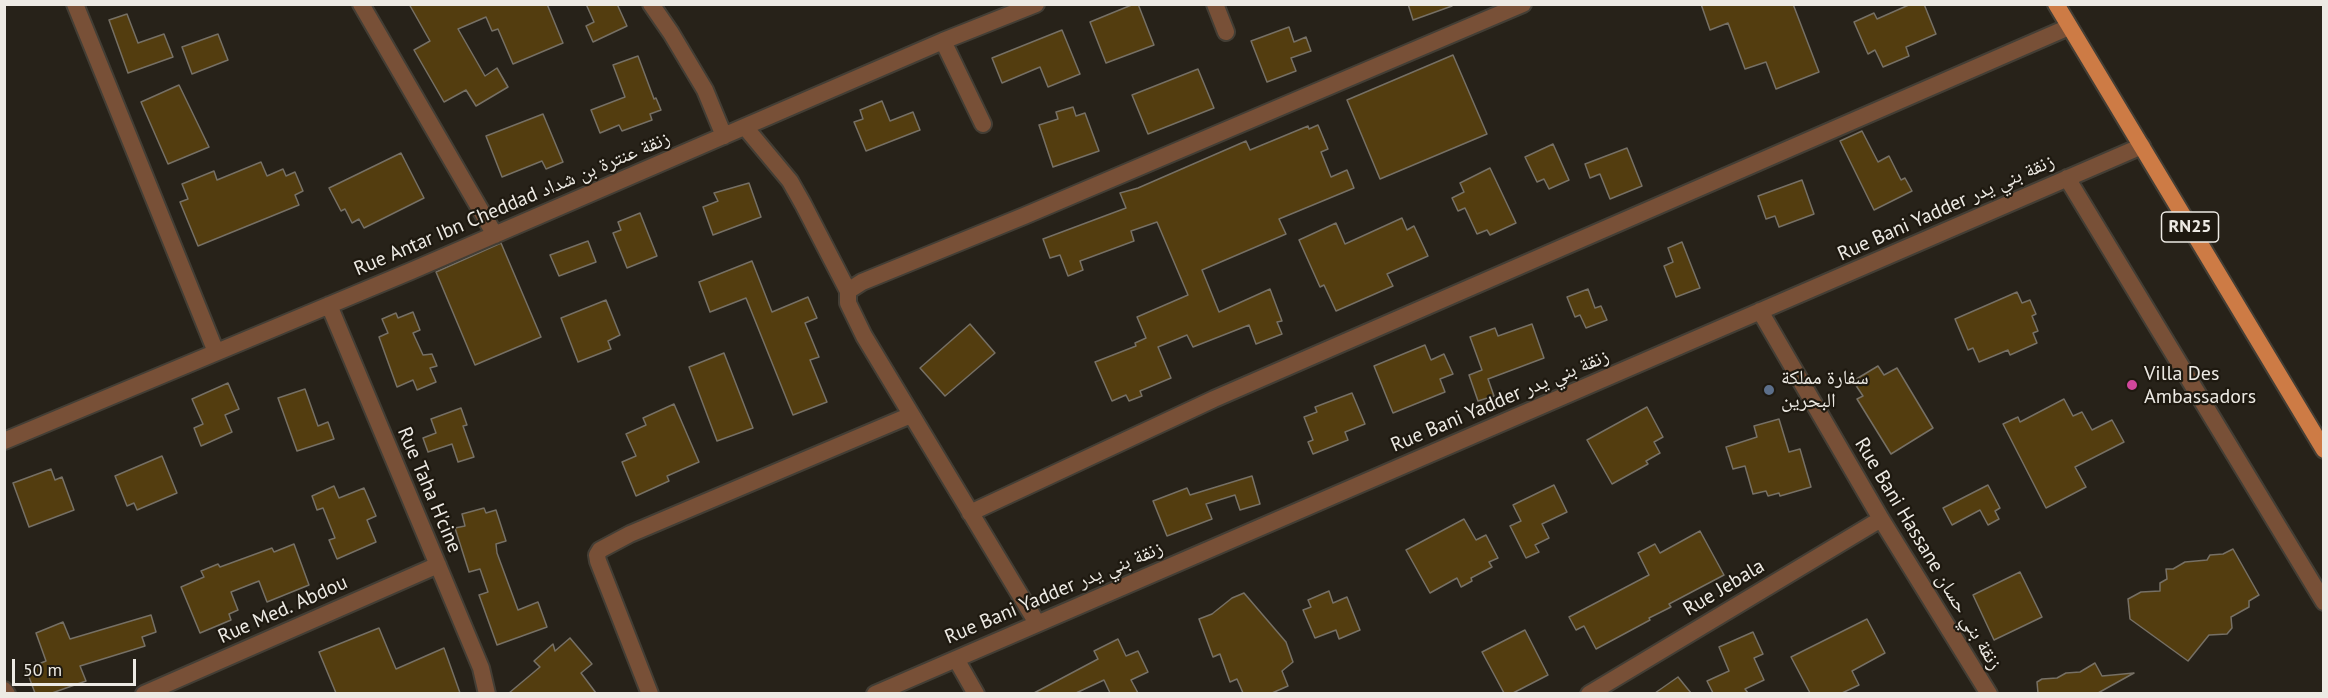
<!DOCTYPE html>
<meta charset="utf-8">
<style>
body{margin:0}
#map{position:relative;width:2328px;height:698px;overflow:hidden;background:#272219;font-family:"PT Sans",sans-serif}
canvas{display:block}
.frame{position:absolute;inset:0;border:6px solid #edeae4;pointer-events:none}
.scale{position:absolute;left:12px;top:659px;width:124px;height:27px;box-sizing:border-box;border:3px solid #edeae4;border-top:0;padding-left:8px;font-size:18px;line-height:21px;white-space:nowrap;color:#edeae4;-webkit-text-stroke:4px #1e1910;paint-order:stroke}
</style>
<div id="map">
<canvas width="2328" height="698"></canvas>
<div class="frame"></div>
<div class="scale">50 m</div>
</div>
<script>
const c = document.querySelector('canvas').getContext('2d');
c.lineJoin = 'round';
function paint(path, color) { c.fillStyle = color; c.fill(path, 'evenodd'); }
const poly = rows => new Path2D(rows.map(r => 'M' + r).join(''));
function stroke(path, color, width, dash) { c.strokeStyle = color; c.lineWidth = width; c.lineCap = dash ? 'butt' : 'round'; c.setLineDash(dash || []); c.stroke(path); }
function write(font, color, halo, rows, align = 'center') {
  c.font = font + ' "PT Sans","Noto Naskh Arabic",sans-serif'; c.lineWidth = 4.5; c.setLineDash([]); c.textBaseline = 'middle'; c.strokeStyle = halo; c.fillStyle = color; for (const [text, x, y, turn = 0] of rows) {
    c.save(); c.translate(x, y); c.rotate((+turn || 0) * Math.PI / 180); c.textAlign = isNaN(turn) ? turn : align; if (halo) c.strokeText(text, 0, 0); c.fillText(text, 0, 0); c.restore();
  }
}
const building = poly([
 [409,4,547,4,563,43,513,64,498,29,492,31,486,17,458,29,485,76,497,68,508,87,476,106,466,90,444,102,414,50,430,41,409,4],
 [586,4,617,4,627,26,593,42,586,26,594,22,586,4],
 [1134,4,1138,4,1154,45,1106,63,1090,22,1134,4],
 [1408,4,1451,4,1452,6,1413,20,1408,4],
 [1701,4,1793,4,1819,72,1776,89,1766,62,1745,69,1728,23,1710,30,1701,4],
 [1911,4,1924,4,1936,34,1906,47,1909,56,1883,67,1875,50,1868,54,1854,22,1874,13,1877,19,1911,4],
 [127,14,138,43,164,34,173,57,128,73,109,20,127,14],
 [1289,27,1294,42,1306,37,1311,51,1291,58,1296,71,1267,82,1251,41,1289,27],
 [1062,30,1080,74,1048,87,1040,67,1002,83,992,58,1062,30],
 [218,34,228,60,192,74,182,47,218,34],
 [1453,55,1487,134,1380,179,1347,100,1453,55],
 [638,56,654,99,656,98,661,110,650,114,652,120,622,131,619,125,600,133,591,110,625,97,613,65,638,56],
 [1198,69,1214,108,1148,134,1132,95,1198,69],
 [179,85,209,147,168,164,141,102,179,85],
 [882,101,890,121,913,112,920,130,866,151,854,122,863,119,860,110,882,101],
 [1073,107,1076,116,1085,113,1099,151,1053,167,1039,125,1058,119,1056,112,1073,107],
 [543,114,563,162,546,169,542,161,502,177,486,136,543,114],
 [1318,125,1328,149,1321,152,1331,177,1347,170,1354,188,1279,219,1286,234,1202,270,1219,312,1270,289,1282,321,1277,322,1282,334,1256,344,1249,325,1193,347,1187,335,1158,347,1171,378,1140,391,1142,396,1129,401,1126,395,1112,401,1095,362,1136,346,1135,343,1146,338,1137,317,1188,295,1157,222,1131,231,1134,241,1080,261,1083,270,1068,276,1060,255,1050,258,1043,239,1126,208,1120,193,1138,188,1246,141,1250,150,1308,126,1309,129,1318,125],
 [1862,131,1878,162,1889,156,1901,180,1905,178,1912,191,1874,210,1840,141,1862,131],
 [1553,144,1569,180,1549,189,1544,179,1537,182,1525,157,1553,144],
 [1627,148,1642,186,1610,199,1600,174,1590,178,1585,164,1627,148],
 [401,153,424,198,364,228,359,219,352,223,345,209,341,211,329,188,401,153],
 [261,162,267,176,283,169,286,176,295,172,303,191,295,195,299,205,198,246,180,202,188,199,182,184,214,171,217,180,261,162],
 [1490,168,1516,223,1490,235,1487,230,1477,234,1465,208,1458,211,1452,198,1464,192,1460,183,1490,168],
 [1802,180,1814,214,1779,227,1775,216,1766,219,1758,196,1802,180],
 [749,183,761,217,713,235,703,207,718,201,714,193,749,183],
 [640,213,657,256,627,268,613,233,621,230,618,222,640,213],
 [1402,218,1407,230,1414,226,1428,256,1387,274,1393,286,1336,311,1324,285,1320,287,1299,240,1336,223,1345,244,1402,218],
 [588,241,596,262,559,276,550,255,588,241],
 [1682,242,1700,288,1676,297,1664,266,1673,262,1668,248,1682,242],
 [501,243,541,337,475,365,436,272,501,243],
 [752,261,772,312,808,297,817,318,805,323,819,357,810,360,827,402,793,415,746,298,710,312,699,282,752,261],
 [1588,289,1595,308,1601,306,1607,320,1586,328,1580,315,1575,317,1567,297,1588,289],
 [2017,292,2022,303,2030,300,2036,314,2032,316,2038,331,2033,333,2037,343,2010,355,2008,350,1979,362,1973,348,1968,350,1955,319,2017,292],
 [606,300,620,335,608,341,611,349,578,362,561,318,606,300],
 [413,312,420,330,413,333,423,355,432,354,437,366,430,368,436,382,417,390,413,380,397,387,379,337,388,333,382,319,396,313,398,318,413,312],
 [970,324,995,353,945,396,920,368,970,324],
 [1532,324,1544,358,1488,379,1494,396,1478,401,1469,375,1482,370,1470,337,1495,328,1498,336,1532,324],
 [1425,345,1431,360,1444,354,1453,374,1440,379,1445,392,1393,413,1374,366,1425,345],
 [724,353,753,428,717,441,689,367,724,353],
 [1878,366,1884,375,1897,368,1933,428,1891,454,1857,399,1863,396,1853,381,1878,366],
 [228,383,239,409,225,415,232,432,201,446,194,428,203,424,192,399,228,383],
 [305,389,318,426,328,422,334,439,297,451,278,398,305,389],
 [1352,393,1365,424,1345,432,1348,440,1313,454,1308,442,1313,440,1304,417,1317,412,1315,407,1352,393],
 [2064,399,2073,416,2082,412,2092,430,2112,420,2124,442,2075,467,2086,487,2046,508,2003,424,2018,417,2020,422,2064,399],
 [674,404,699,462,667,476,669,481,636,496,622,462,636,456,626,434,646,425,643,418,674,404],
 [1647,407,1663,437,1654,442,1660,453,1646,461,1648,464,1612,484,1587,440,1647,407],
 [461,408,467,425,463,426,474,457,458,462,452,444,428,452,423,438,436,433,431,419,461,408],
 [1779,419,1789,452,1800,449,1811,487,1780,496,1779,493,1768,496,1766,491,1753,494,1745,466,1733,469,1726,447,1757,437,1754,426,1779,419],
 [162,456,177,493,137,510,134,503,127,506,115,476,162,456],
 [51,469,55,480,62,477,74,510,29,527,13,483,51,469],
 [1252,476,1260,504,1240,510,1235,495,1206,504,1212,519,1167,536,1153,501,1187,488,1190,495,1252,476],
 [1554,485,1567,512,1542,524,1549,538,1535,545,1539,552,1526,558,1510,526,1521,521,1513,505,1554,485],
 [1988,485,2000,508,1995,511,1999,519,1988,525,1980,510,1952,525,1943,508,1988,485],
 [334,486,339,498,364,488,376,516,367,520,376,542,337,559,329,540,335,538,323,508,317,510,312,496,334,486],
 [484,508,486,513,496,510,506,541,496,544,497,553,518,610,538,602,547,627,497,645,479,595,488,592,480,569,469,572,455,528,465,526,462,514,484,508],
 [1464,519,1476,540,1486,535,1498,558,1489,562,1492,567,1471,578,1472,581,1461,587,1457,578,1430,593,1406,550,1464,519],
 [1700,531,1724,575,1669,604,1671,607,1649,618,1650,620,1596,649,1584,626,1576,630,1569,617,1649,575,1638,553,1655,544,1660,553,1700,531],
 [294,544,309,585,267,602,259,581,231,592,238,610,229,614,231,620,200,633,181,587,204,577,201,571,218,564,220,567,272,548,274,552,294,544],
 [2233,549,2259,595,2249,601,2249,607,2231,617,2232,628,2227,634,2209,635,2188,661,2130,619,2128,599,2141,592,2160,591,2160,583,2167,579,2166,569,2173,569,2185,562,2207,560,2210,555,2223,554,2233,549],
 [2020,572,2042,617,1994,640,1973,595,2020,572],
 [1329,591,1333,603,1347,597,1360,630,1339,639,1336,630,1315,638,1303,610,1311,607,1308,600,1329,591],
 [1244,593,1286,642,1293,662,1282,671,1288,686,1272,693,1243,693,1237,679,1230,682,1220,654,1213,657,1199,619,1212,614,1232,598,1244,593],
 [151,615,156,632,142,637,145,646,80,666,86,681,52,693,35,693,26,669,46,661,36,633,63,622,70,639,151,615],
 [1867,619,1885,653,1852,671,1859,685,1842,693,1810,693,1791,657,1867,619],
 [379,628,396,669,444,648,460,693,336,693,319,652,379,628],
 [1525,630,1548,675,1513,693,1504,693,1482,652,1525,630],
 [1753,632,1763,654,1754,658,1764,680,1745,689,1748,693,1713,693,1707,681,1729,671,1719,647,1753,632],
 [570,638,592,664,581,673,596,693,509,693,540,667,534,661,553,644,555,651,570,638],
 [1118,639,1126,656,1138,651,1148,672,1131,680,1138,693,1110,693,1104,680,1076,693,1034,693,1098,659,1094,651,1118,639],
 [2095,663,2102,676,2134,673,2098,693,2038,693,2037,682,2042,679,2057,678,2066,673,2080,672,2095,663],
 [1678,677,1691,693,1655,693,1678,677]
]);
const minor = poly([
 [75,4,216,352],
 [361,4,495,235],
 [651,4,671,33,705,90,724,136],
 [1215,4,1226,32],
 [943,41,983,124],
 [745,127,790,181,803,204,848,291,848,303,864,336,1037,623],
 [2067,178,2324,602],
 [848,291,862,282,1024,216,1523,4],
 [329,305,481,668,487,694],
 [1760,311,1881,519,1989,694],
 [4,441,411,271,943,41,1036,4],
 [970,513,1214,399,2069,27],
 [956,659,976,694],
 [4,690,7,694],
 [144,694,438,565],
 [650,694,598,561,597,555,600,550,630,534,911,415],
 [875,694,2142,146],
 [1589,694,1881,519]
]);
const primary = poly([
 [2056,4,2324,450]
]);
const markers = [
 [2132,385,6,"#d1479c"],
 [1769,390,6,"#5c6f8a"]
];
const shields = [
 [2190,227,57]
];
const shieldNames = [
 ["RN25",2190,227]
];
const streetNames = [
 ["Rue Antar Ibn Cheddad زنقة عنترة بن شداد",512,204,-23],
 ["Rue Bani Yadder زنقة بني يدر",1946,208,-24],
 ["Rue Bani Yadder زنقة بني يدر",1500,401,-23],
 ["Rue Taha H'cine",429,490,67],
 ["Rue Bani Hassane زنقة بني حسان",1928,554,59],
 ["Rue Jebala",1724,588,-31],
 ["Rue Bani Yadder زنقة بني يدر",1054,593,-23],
 ["Rue Med. Abdou",283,610,-24]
];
const poiNames = [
 ["Villa Des",2144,374],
 ["Ambassadors",2144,397],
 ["سفارة مملكة",1781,378],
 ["البحرين",1781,401]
];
paint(building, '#533d0f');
stroke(building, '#767065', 1.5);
stroke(minor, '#433e35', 20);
stroke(primary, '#433e35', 20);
stroke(minor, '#785037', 16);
stroke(primary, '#cd7b45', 16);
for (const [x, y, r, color] of markers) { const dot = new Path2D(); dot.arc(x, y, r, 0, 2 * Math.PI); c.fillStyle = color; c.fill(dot); stroke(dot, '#1e1910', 2); }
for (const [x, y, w] of shields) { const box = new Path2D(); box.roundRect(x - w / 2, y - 15, w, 30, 4.5); c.fillStyle = '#1e1910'; c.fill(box); stroke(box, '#edeae4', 1.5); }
write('bold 18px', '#edeae4', null, shieldNames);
write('20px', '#edeae4', '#1e1910', streetNames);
write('20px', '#edeae4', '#1e1910', poiNames, 'left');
</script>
